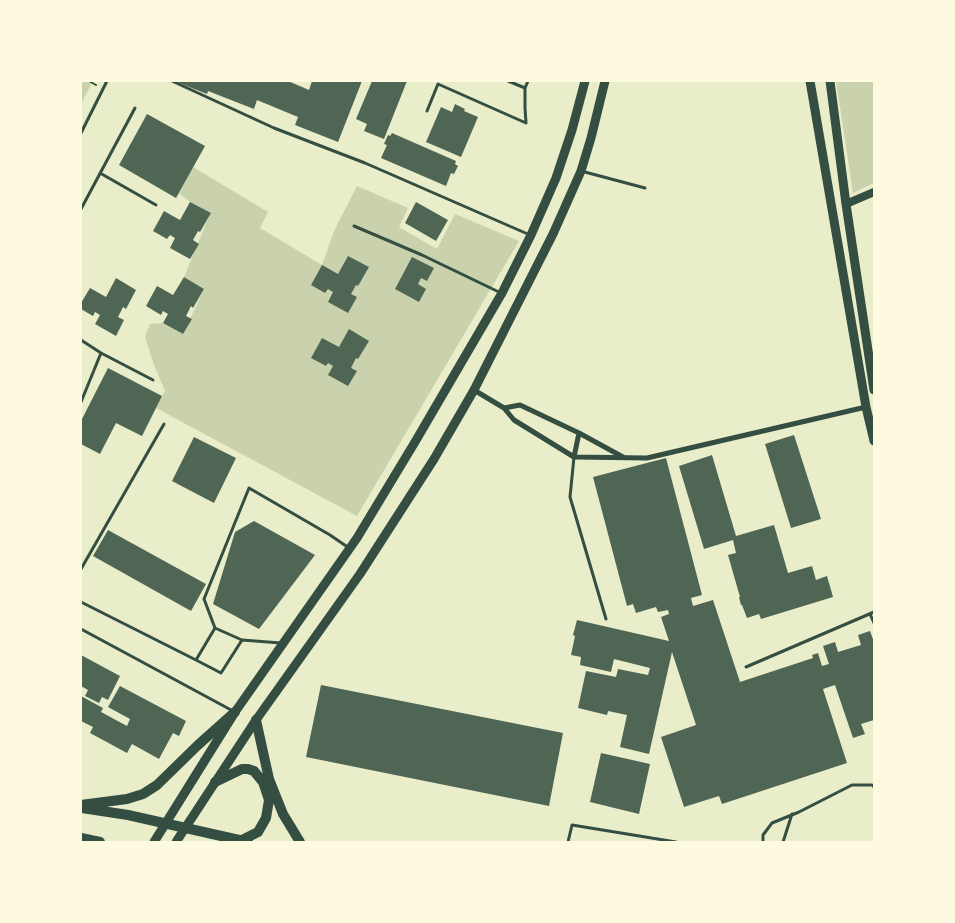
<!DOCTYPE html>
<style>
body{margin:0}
#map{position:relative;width:955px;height:923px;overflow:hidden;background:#e9edc9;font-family:"Source Sans 3",sans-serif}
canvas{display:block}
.frame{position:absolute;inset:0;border:82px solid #fefae0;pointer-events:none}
</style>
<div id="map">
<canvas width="955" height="923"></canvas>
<div class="frame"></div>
</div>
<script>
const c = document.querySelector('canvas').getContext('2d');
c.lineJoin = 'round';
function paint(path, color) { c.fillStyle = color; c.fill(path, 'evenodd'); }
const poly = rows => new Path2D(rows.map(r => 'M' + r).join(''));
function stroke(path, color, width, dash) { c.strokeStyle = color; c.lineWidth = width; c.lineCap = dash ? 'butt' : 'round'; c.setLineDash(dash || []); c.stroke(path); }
const green = poly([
 [81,81,93,81,81,104],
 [836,81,874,81,874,183,853,193],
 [193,167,268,212,260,228,322,265,334,231,357,186,408,208,399,227,437,249,455,214,519,241,357,516,156,408,165,391,154,365,145,337,150,324,163,323,183,334,204,289,184,277,210,214,190,202,179,193]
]);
const building = poly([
 [174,81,288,81,309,90,312,81,362,81,338,142,295,125,298,117,257,100,254,109,208,91,207,94],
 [372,81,407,81,384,139,364,131,367,124,356,119],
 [455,104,465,109,464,111,478,117,461,157,426,142,441,107,452,112],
 [147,114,205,146,176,198,119,165],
 [392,133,456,161,455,164,458,166,454,174,451,173,446,186,381,158,387,145,384,144,388,135,390,136],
 [190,202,211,213,200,232,198,231,193,240,199,244,190,259,170,248,175,238,170,235,167,239,153,231,164,211,180,220],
 [416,202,448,220,436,241,405,223],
 [348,256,369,267,358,286,356,285,351,294,357,297,348,313,328,302,333,292,328,289,325,293,311,285,322,265,338,274],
 [412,257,434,268,427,281,421,278,418,284,426,289,419,302,395,289],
 [184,277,204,289,193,308,191,306,186,316,192,319,183,334,163,323,168,314,163,311,161,315,146,306,157,286,173,295],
 [116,278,136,290,126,309,123,307,118,317,124,320,116,336,95,324,100,315,95,312,93,316,81,309,81,303,90,288,106,297],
 [349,329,369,341,358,359,356,358,351,368,357,371,348,386,328,375,333,366,328,363,326,366,311,358,322,338,339,347],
 [108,368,162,396,142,436,116,423,100,454,81,444,81,421],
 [794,435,821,519,791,528,765,444],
 [194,437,236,458,214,503,172,481],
 [712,455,736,536,774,525,788,573,812,566,816,580,827,576,833,597,761,619,759,614,747,618,742,605,741,605,739,597,740,597,728,555,736,553,733,540,704,549,679,466],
 [666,458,702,595,691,598,693,606,713,600,740,682,813,658,812,655,818,653,822,666,829,664,823,646,835,642,838,652,861,645,858,635,870,631,874,642,874,720,861,724,865,734,853,738,835,685,823,689,847,763,722,804,719,796,684,807,661,737,696,725,672,652,649,754,620,747,627,715,608,711,607,715,578,708,586,671,616,677,618,669,648,675,650,668,614,659,611,672,580,665,581,657,571,655,575,636,573,635,577,620,669,641,661,617,669,614,668,610,658,612,656,607,636,613,633,604,627,606,593,477],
 [254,521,315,555,259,629,213,604,235,532],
 [108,530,206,584,191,611,93,556],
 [81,655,120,676,108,700,102,697,99,703,85,696,88,690,81,686],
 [321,685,563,733,549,806,306,757],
 [120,686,186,721,179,736,173,733,159,759,132,744,127,753,90,733,93,727,81,721,81,696,103,708,101,712,127,726,130,719,108,707],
 [601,753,650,764,639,814,590,802]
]);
const path = poly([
 [89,81,96,85]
]);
const service = poly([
 [172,81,274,128,365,163,530,235],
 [508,81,525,88],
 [427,111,438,84,526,123,525,108,525,88,528,81],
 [81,133,107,81],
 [581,171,645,188],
 [100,173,156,205],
 [81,209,135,108],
 [354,226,422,255,501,293],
 [81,340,101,353,81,402],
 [101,353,153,380],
 [574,457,570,497,606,619],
 [81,569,164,424],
 [81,602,196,660],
 [870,614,874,623],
 [215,628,204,599,249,488,330,535,349,548],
 [81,629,233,711],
 [242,640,221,673,196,660,215,628,242,640,281,643],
 [746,667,874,612],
 [568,842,572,825,676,842],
 [763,842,763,835,772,823,799,812,852,785,872,785,874,787],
 [783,842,792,814]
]);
const minor = poly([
 [474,390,504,408,514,420,574,457,647,458,866,407],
 [504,408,520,405,579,433,623,457],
 [574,457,579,433]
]);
const tertiary = poly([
 [846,204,874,192]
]);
const secondary = poly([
 [154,842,235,712,357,538,415,442,502,293,531,235,556,178,572,130,585,81],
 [176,842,256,720,360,574,434,459,474,390,553,234,581,171,591,138,605,81]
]);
const primary = poly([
 [810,81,866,407,874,441],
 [830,81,846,204,874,390]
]);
const trunk = poly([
 [256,720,269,779,283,814,300,842],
 [215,782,242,769,248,769,254,771,263,782,269,800,266,818,258,832,242,840],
 [81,805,127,799,143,794,157,785,198,745,235,712],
 [82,808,128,815,248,842],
 [81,838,100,842]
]);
paint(green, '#cad2ad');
paint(building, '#4f6655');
stroke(path, '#344e41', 2);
stroke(service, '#344e41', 3);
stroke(minor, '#344e41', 5);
stroke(tertiary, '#344e41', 8);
stroke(secondary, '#344e41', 9);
stroke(primary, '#344e41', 9);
stroke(trunk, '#344e41', 10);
</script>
